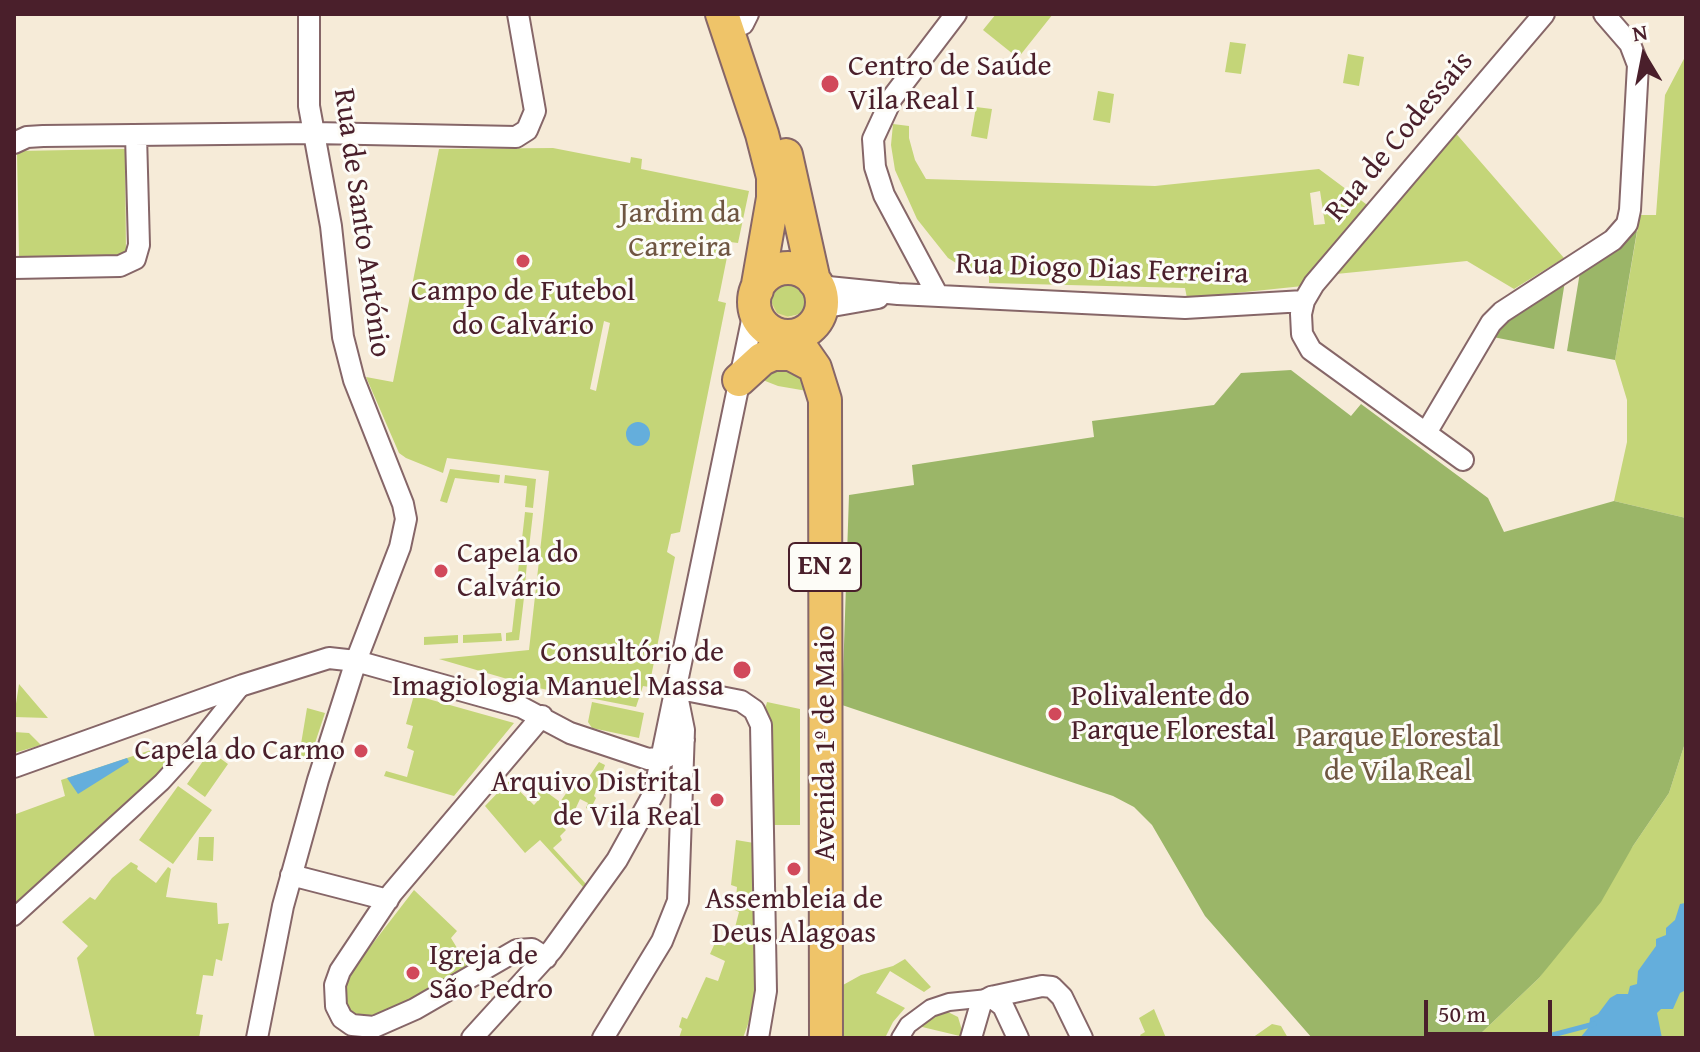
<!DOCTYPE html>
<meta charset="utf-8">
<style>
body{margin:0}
#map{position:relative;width:1700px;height:1052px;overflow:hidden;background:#f6ebd8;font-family:"Gentium Book Plus",serif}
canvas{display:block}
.frame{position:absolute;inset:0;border:16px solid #4a1f2b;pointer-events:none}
.north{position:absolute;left:1604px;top:16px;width:80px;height:80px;-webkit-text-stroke:6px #fdfcf7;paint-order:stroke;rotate:350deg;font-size:22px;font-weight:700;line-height:32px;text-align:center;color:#4a1f2b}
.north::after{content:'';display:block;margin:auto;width:28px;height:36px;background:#4a1f2b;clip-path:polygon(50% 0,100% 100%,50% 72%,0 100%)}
.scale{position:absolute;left:1424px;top:1000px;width:128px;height:36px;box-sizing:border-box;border:4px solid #4a1f2b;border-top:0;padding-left:10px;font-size:24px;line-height:28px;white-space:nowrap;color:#4a1f2b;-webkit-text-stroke:6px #fdfcf7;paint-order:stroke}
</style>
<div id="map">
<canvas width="1700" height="1052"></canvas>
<div class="frame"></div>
<div class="north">N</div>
<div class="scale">50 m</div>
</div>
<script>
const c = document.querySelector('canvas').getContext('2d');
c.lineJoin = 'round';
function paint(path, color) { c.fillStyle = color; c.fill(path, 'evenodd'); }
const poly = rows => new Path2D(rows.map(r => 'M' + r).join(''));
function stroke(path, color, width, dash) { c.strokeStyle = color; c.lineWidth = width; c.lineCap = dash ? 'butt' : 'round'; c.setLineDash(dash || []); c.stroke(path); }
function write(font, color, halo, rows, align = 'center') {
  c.font = font + ' "Gentium Book Plus",serif'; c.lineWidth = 6; c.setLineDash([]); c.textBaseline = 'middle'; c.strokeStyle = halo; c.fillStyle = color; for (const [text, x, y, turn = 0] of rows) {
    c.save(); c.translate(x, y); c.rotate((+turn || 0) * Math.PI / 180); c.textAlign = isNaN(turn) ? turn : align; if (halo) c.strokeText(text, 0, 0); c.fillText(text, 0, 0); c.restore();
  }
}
const green = poly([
 [996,14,1053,14,1018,58,983,30],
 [1230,42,1246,44,1241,74,1225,72],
 [1348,54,1364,57,1359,86,1343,83],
 [1686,55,1686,518,1614,501,1627,442,1627,400,1615,360,1640,215,1656,215,1665,95],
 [1098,91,1114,94,1110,123,1093,120],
 [976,107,992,109,987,139,971,136],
 [893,124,909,126,909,138,915,160,926,179,1155,186,1319,169,1370,207,1303,286,1187,298,1185,288,989,283,989,276,969,271,948,258,917,219,895,170,891,145],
 [1320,191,1325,224,1314,225,1310,193],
 [1453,130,1564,258,1514,289,1467,261,1336,274],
 [553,148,630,163,631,157,642,159,641,169,749,191,738,243,730,242,720,292,718,301,726,303,680,532,671,534,667,552,675,557,649,687,643,686,636,707,538,688,439,659,529,650,549,471,447,458,443,473,406,458,399,453,366,377,393,382,439,149],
 [604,321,610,323,596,391,590,389],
 [125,149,126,256,19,258,17,151],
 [789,279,800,283,808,294,807,306,800,314,787,317,777,314,770,302,772,290,779,282],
 [792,359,813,392,778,386,755,377],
 [450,469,500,475,499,483,455,478,447,503,440,501],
 [505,475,536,479,533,508,525,507,527,486,504,483],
 [525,512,533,513,529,548,521,548],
 [520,552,528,553,525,584,517,583],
 [517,588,525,589,519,640,506,641,506,633,512,632],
 [501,633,502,641,463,643,463,635],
 [458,635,458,643,424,645,424,637],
 [19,684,48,718,14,717],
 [414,695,514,723,454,796,384,776,386,771,407,777,414,751,407,748,413,726,406,724],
 [592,702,644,713,639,738,592,728,588,722],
 [767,702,800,709,800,825,767,825,763,717],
 [307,708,325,713,310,758,299,756],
 [14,732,29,733,41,745,14,753],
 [1686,740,1686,1038,1476,1038,1539,978,1633,846,1669,793],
 [166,745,173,761,127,808,14,910,14,811,16,814,65,796,61,780],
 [210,751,228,764,205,797,187,784],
 [599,762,605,765,594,796,596,798,590,810,586,808,588,803,580,799,574,812,570,810,566,815,563,813,556,821,566,830,560,836,562,840,553,848,586,884,583,887,540,840,525,853,485,806,509,781,534,805,541,797,536,792,541,788,560,802,572,785,576,788,580,782,584,784],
 [178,786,212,810,173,864,139,840],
 [199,837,214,837,213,861,197,860],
 [736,840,754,843,759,994,743,1038,679,1038,682,1029,679,1027,682,1017,687,1019,706,977,718,981,725,961,710,954,715,943,725,946,727,942,731,943,739,912,735,910,737,887,731,885],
 [131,862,138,866,137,869,156,883,168,867,171,869,166,897,217,903,218,924,229,923,222,961,216,959,213,976,203,975,196,1014,203,1015,199,1038,95,1038,77,958,88,946,62,922,90,897,95,900,112,878],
 [414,890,457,931,451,938,471,971,375,1021,350,1017,342,998,347,977],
 [905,959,931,987,924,992,890,971,876,993,905,1008,893,1022,885,1038,844,1038,843,985,861,975,893,966],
 [1154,1009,1166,1038,1142,1038,1140,1035,1145,1032,1139,1018],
 [946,1011,958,1017,964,1037,918,1026,923,1018],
 [1272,1024,1281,1026,1288,1038,1252,1038]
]);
const forest = poly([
 [1637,231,1615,360,1567,351,1581,266],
 [1566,275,1554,349,1493,337,1500,325],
 [1291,370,1351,416,1361,404,1488,498,1504,532,1614,501,1686,518,1686,740,1669,793,1633,846,1601,902,1539,978,1476,1038,1312,1038,1205,916,1152,825,1134,807,1113,796,842,705,849,495,914,485,912,465,1094,437,1092,421,1214,405,1241,373]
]);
const sand = poly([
 [790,277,803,281,810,293,811,300,806,313,800,317,785,320,773,313,767,299,771,286,782,278],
 [790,279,800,283,808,294,807,306,800,314,789,317,777,313,771,301,773,290,778,283]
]);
const water = poly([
 '626 434a12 12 0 1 1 24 0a12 12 0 1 1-24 0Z',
 [127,758,129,762,78,794,67,778],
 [1686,893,1686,990,1680,993,1673,1009,1661,1009,1657,1013,1662,1038,1580,1038,1589,1027,1590,1018,1598,1014,1610,998,1617,994,1628,994,1630,986,1637,984,1638,971,1656,946,1656,939,1666,935,1666,928,1675,920,1680,904,1685,903]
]);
const stream = poly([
 [1541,1038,1594,1024]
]);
const pedestrian = poly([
 [14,917,162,782,192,749,243,685],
 [900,1038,908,1025,931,1008,949,1002,988,998]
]);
const minor = poly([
 [743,24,748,14],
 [14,143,27,137,43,136,314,133,516,137,527,130,535,111,518,14],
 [14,268,120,266,135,259,139,245,136,135],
 [818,286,898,294,1185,308,1304,301],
 [938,296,884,195,875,167,873,139,892,98,956,14],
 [821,308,878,298],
 [1426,433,1491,323,1502,312,1613,240,1627,224,1630,210,1638,65,1630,44,1604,14],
 [1463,460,1311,350,1302,334,1301,314,1304,301,1314,284,1544,14],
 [675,688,741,701,754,710,761,725,766,991,758,1038],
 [542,716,392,893,340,971,335,985,336,1006,342,1018,352,1025,374,1027,415,1009,517,950,532,949,546,958],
 [14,767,243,685,329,658,356,661,521,707,570,733,648,759,667,757,684,740],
 [291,875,388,900],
 [991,997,1042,986,1052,987,1062,997,1082,1038],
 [257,1038,283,906,318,780,356,661,400,547,406,519,403,504,354,380,343,337,331,226,309,106,309,14],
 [472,1038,552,950,617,860,654,793,755,306],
 [603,1038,662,941,678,901,684,730,677,695],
 [971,1038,980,1007,982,1002,991,997,1003,1006,1018,1038]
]);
const primary = poly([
 [722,14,762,134,773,177,773,198,757,290],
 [786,155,814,281],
 '754 302a34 34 0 1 1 68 0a34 34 0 1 1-68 0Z',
 [788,336,799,345,815,368,825,400,826,1038],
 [739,380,762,359,773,354,791,354,808,363]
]);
const markers = [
 [830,84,10,"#d1495b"],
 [523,261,8,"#d1495b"],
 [441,571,8,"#d1495b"],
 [742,670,10,"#d1495b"],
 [1055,714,8,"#d1495b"],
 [361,751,8,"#d1495b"],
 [717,800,8,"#d1495b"],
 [794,869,8,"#d1495b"],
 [413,973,8,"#d1495b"]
];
const shields = [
 [825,567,72]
];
const shieldNames = [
 ["EN 2",825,567]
];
const poiNames = [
 ["Centro de Saúde",848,67],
 ["Vila Real I",848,101],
 ["Campo de Futebol",523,292,"center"],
 ["do Calvário",523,326,"center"],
 ["Capela do",457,554],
 ["Calvário",457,588],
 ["Consultório de",724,653,"right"],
 ["Imagiologia Manuel Massa",724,687,"right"],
 ["Polivalente do",1071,697],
 ["Parque Florestal",1071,731],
 ["Capela do Carmo",345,751,"right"],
 ["Arquivo Distrital",701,783,"right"],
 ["de Vila Real",701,817,"right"],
 ["Assembleia de",794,900,"center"],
 ["Deus Alagoas",794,934,"center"],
 ["Igreja de",429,956],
 ["São Pedro",429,990]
];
const streetNames = [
 ["Rua de Codessais",1400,137,-50],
 ["Rua de Santo António",361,223,82],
 ["Rua Diogo Dias Ferreira",1102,270,2],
 ["Avenida 1º de Maio",826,743,-90]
];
const parkNames = [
 ["Jardim da",680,214],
 ["Carreira",680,248],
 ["Parque Florestal",1398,738],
 ["de Vila Real",1398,772]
];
paint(green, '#c4d578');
paint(forest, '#9bb668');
paint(sand, '#eeda9e');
paint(water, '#64aedc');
stroke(stream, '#64aedc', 5);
stroke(pedestrian, '#866668', 20);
stroke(minor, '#866668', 24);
stroke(primary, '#866668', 36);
stroke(pedestrian, '#fff', 16);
stroke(minor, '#fff', 20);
stroke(primary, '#efc469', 32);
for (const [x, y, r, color] of markers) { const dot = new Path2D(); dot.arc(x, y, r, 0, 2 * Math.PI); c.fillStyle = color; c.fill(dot); stroke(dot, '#fdfcf7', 3); }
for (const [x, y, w] of shields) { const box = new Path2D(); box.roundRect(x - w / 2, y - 24, w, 48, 6); c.fillStyle = '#fdfcf7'; c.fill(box); stroke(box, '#4a1f2b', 2); }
write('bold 28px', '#4a1f2b', null, shieldNames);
write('30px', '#4a1f2b', '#fdfcf7', poiNames, 'left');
write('30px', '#4a1f2b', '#fdfcf7', streetNames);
write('30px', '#6f5642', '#fdfcf7', parkNames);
</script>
